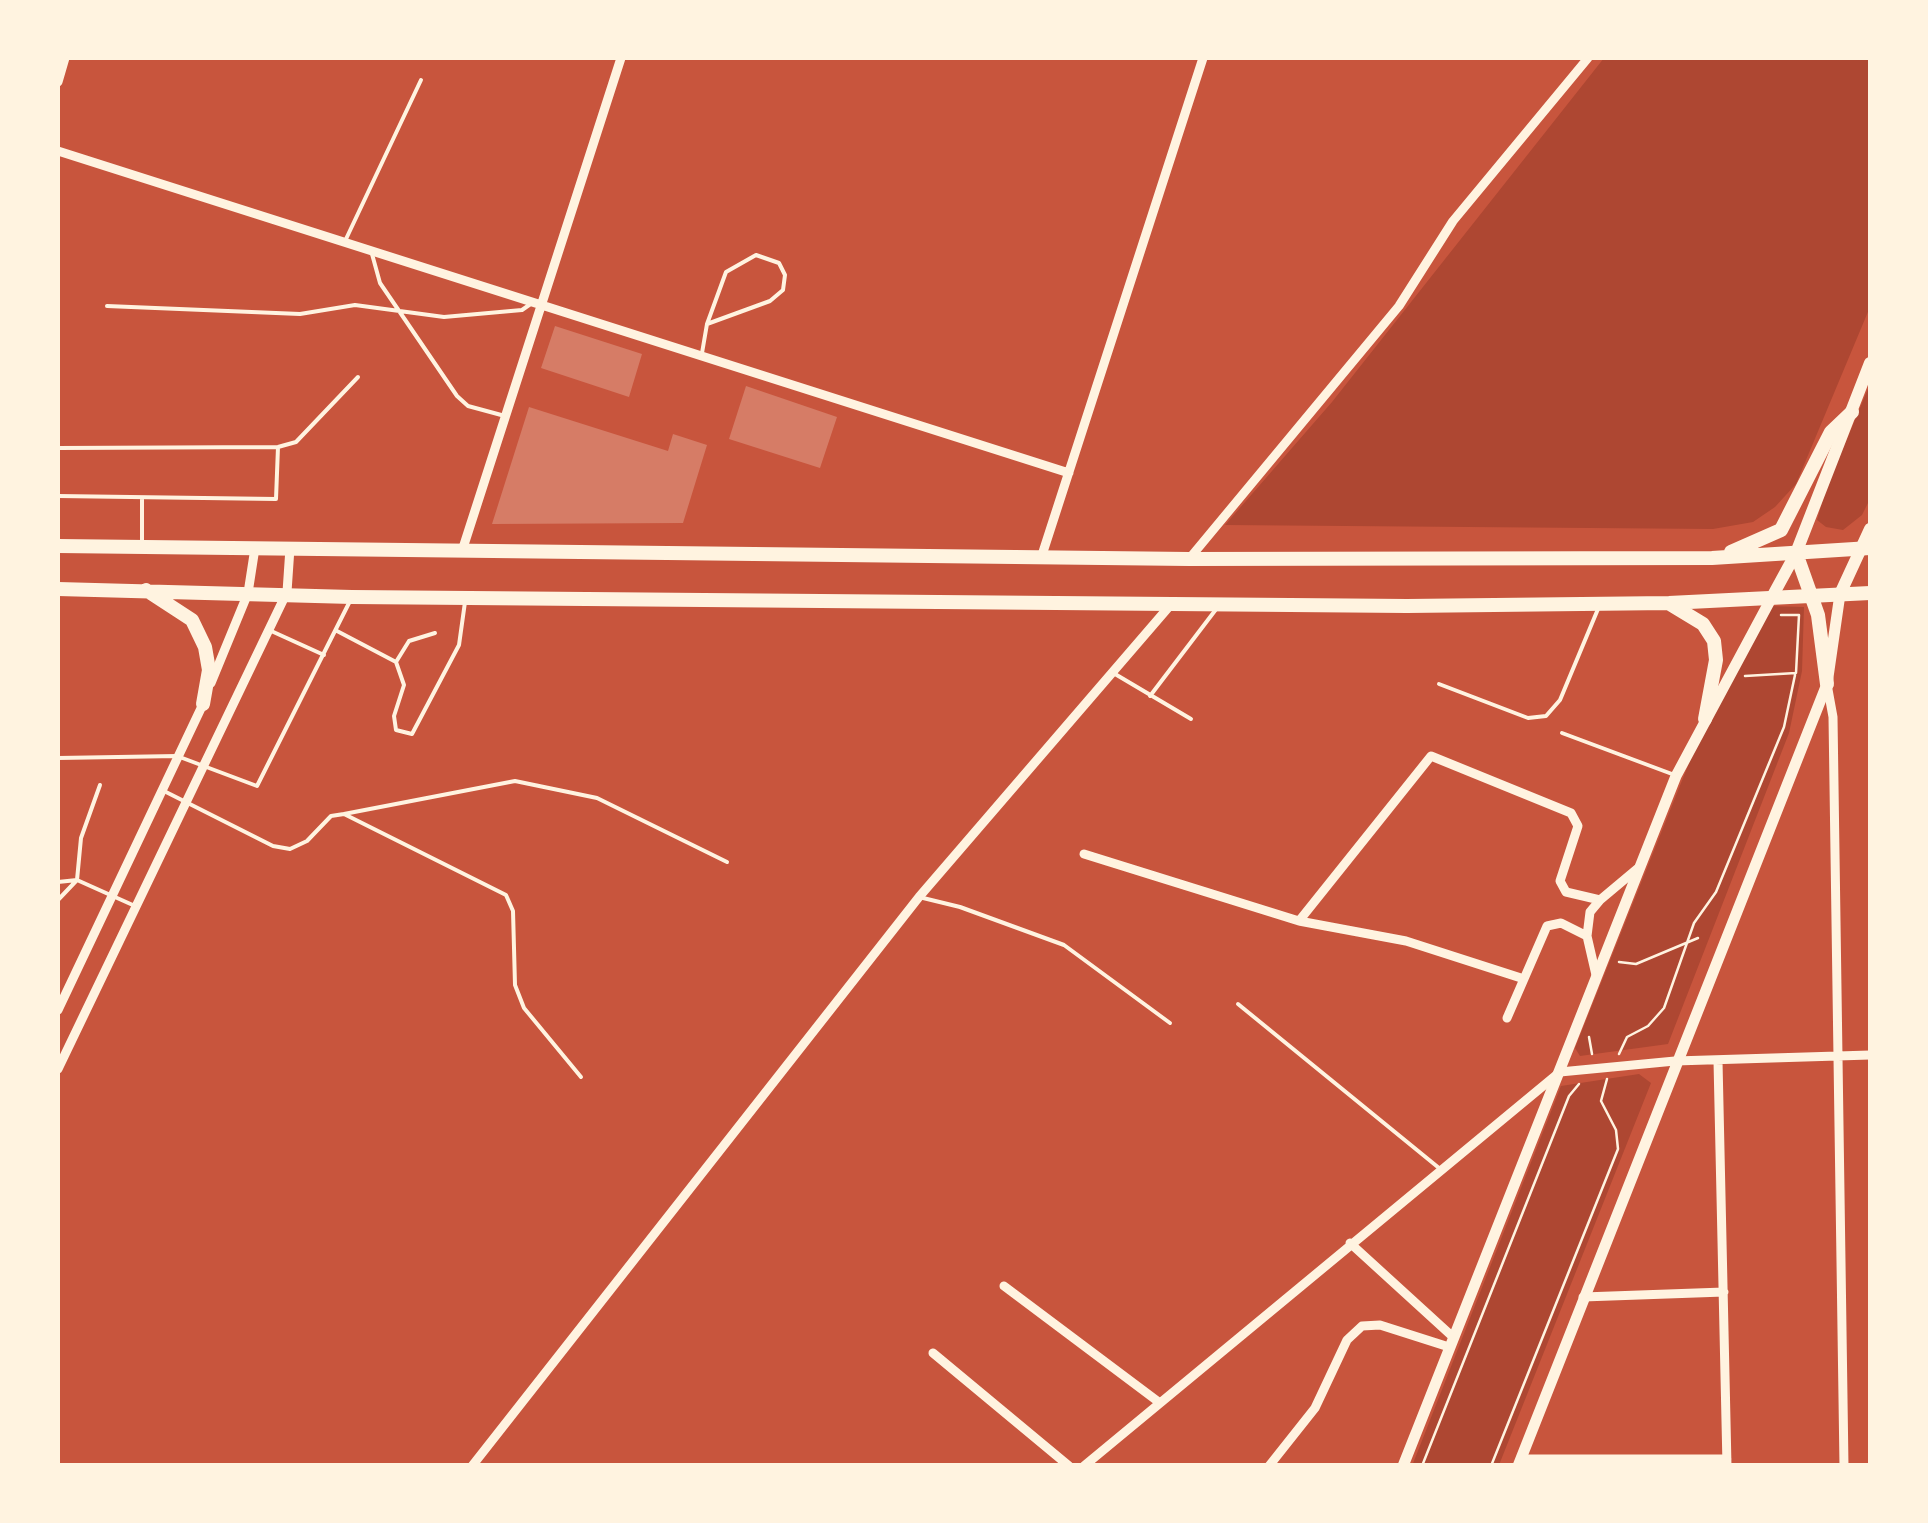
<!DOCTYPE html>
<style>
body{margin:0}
#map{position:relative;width:1928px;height:1523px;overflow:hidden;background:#c8553d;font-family:"Work Sans",sans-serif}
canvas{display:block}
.frame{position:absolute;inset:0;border:60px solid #fff3e0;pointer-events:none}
</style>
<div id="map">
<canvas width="1928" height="1523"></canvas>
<div class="frame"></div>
</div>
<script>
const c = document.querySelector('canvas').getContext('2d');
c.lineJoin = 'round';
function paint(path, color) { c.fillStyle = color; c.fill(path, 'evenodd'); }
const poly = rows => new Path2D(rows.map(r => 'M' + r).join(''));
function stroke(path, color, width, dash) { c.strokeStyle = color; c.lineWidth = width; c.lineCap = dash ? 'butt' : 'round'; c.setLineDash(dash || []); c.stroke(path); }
const green = poly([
 [1604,58,1870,58,1870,307,1796,484,1775,507,1753,522,1713,529,1225,525,1332,402],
 [1870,384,1870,499,1862,515,1843,530,1826,527,1817,520,1826,489],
 [1768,606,1804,607,1802,671,1789,733,1668,1044,1580,1056,1575,1048,1707,718],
 [1639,1074,1651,1083,1499,1465,1412,1466,1561,1086]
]);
const building = poly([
 [555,326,642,354,629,397,541,368],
 [746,386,837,417,820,468,729,439],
 [529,407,668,451,673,434,707,445,683,523,492,524]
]);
const path = poly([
 [1745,676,1796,673,1799,615,1781,615],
 [1619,962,1636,964,1698,938],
 [1589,1037,1592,1054],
 [1619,1054,1627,1037,1648,1026,1664,1008,1694,923,1716,892,1784,727,1795,675],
 [1422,1466,1569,1096,1579,1084],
 [1491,1466,1618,1149,1616,1130,1601,1101,1607,1079]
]);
const service = poly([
 [346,239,421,80],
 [372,254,380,283,457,396,468,406,505,416],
 [107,306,300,314,355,305,444,317,522,310,532,303],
 [702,353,707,324,726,272,756,255,779,263,785,275,783,290,770,301,707,324],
 [58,448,278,447,296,442,358,377],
 [58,496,276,499,278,447],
 [142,498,142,543],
 [269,630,324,655],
 [337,631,396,662,404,685,394,716,396,730,412,734,459,645,465,602],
 [396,662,409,641,435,633],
 [1115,674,1191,719],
 [1439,684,1528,718,1546,716,1560,700,1598,609],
 [1150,696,1217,608],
 [1562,733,1672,774],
 [58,758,177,756,257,786,350,601],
 [162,790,273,846,290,849,307,841,331,816,344,814,506,895,513,911,515,985,524,1008,581,1077],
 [344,814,515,781,597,798,727,862],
 [58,882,77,880,81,838,100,785],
 [919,897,960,907,1064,945,1170,1023],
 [58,900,77,880,135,906],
 [1238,1004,1439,1168]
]);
const minor = poly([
 [58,82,65,58],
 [58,151,1069,473],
 [462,551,621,58],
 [1042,555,1203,58],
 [1189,559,1399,306,1453,221,1588,58],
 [211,683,248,593,255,548],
 [1827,684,1833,717,1844,1466],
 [1084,854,1299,921,1406,941,1521,978],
 [1299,921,1431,756,1571,813,1578,826,1560,881,1566,892,1600,900,1637,869],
 [1587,936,1590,912,1600,900],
 [58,1010,204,702],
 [1507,1018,1547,926,1561,923,1587,936,1596,975],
 [1718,1061,1727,1466],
 [58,1069,287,592,290,548],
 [1350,1243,1453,1337],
 [1004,1286,1160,1403],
 [1583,1297,1724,1292],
 [933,1353,1069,1466],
 [1521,1459,1727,1459],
 [472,1466,919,897,1173,602],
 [1084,1466,1560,1072,1675,1061,1870,1055],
 [1269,1466,1315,1408,1347,1340,1362,1326,1380,1325,1449,1347]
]);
const tertiary = poly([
 [1403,1466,1676,776,1772,597],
 [1518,1466,1827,684,1840,594]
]);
const secondary = poly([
 [1840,594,1870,529],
 [1772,597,1796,553,1870,363]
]);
const primary = poly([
 [58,546,1189,559,1712,558,1870,548],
 [1731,552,1781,530,1831,432,1852,412],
 [1796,553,1818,615,1827,684],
 [58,589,352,597,1407,606,1669,603,1870,593],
 [146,590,192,620,205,647,209,670,203,704],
 [1670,604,1703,624,1714,641,1716,660,1705,719]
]);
paint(green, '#ae4732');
paint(building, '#d67c66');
stroke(path, '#fff3e0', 2.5);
stroke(service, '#fff3e0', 4);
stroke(minor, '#fff3e0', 9);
stroke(tertiary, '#fff3e0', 11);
stroke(secondary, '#fff3e0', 12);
stroke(primary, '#fff3e0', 14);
</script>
